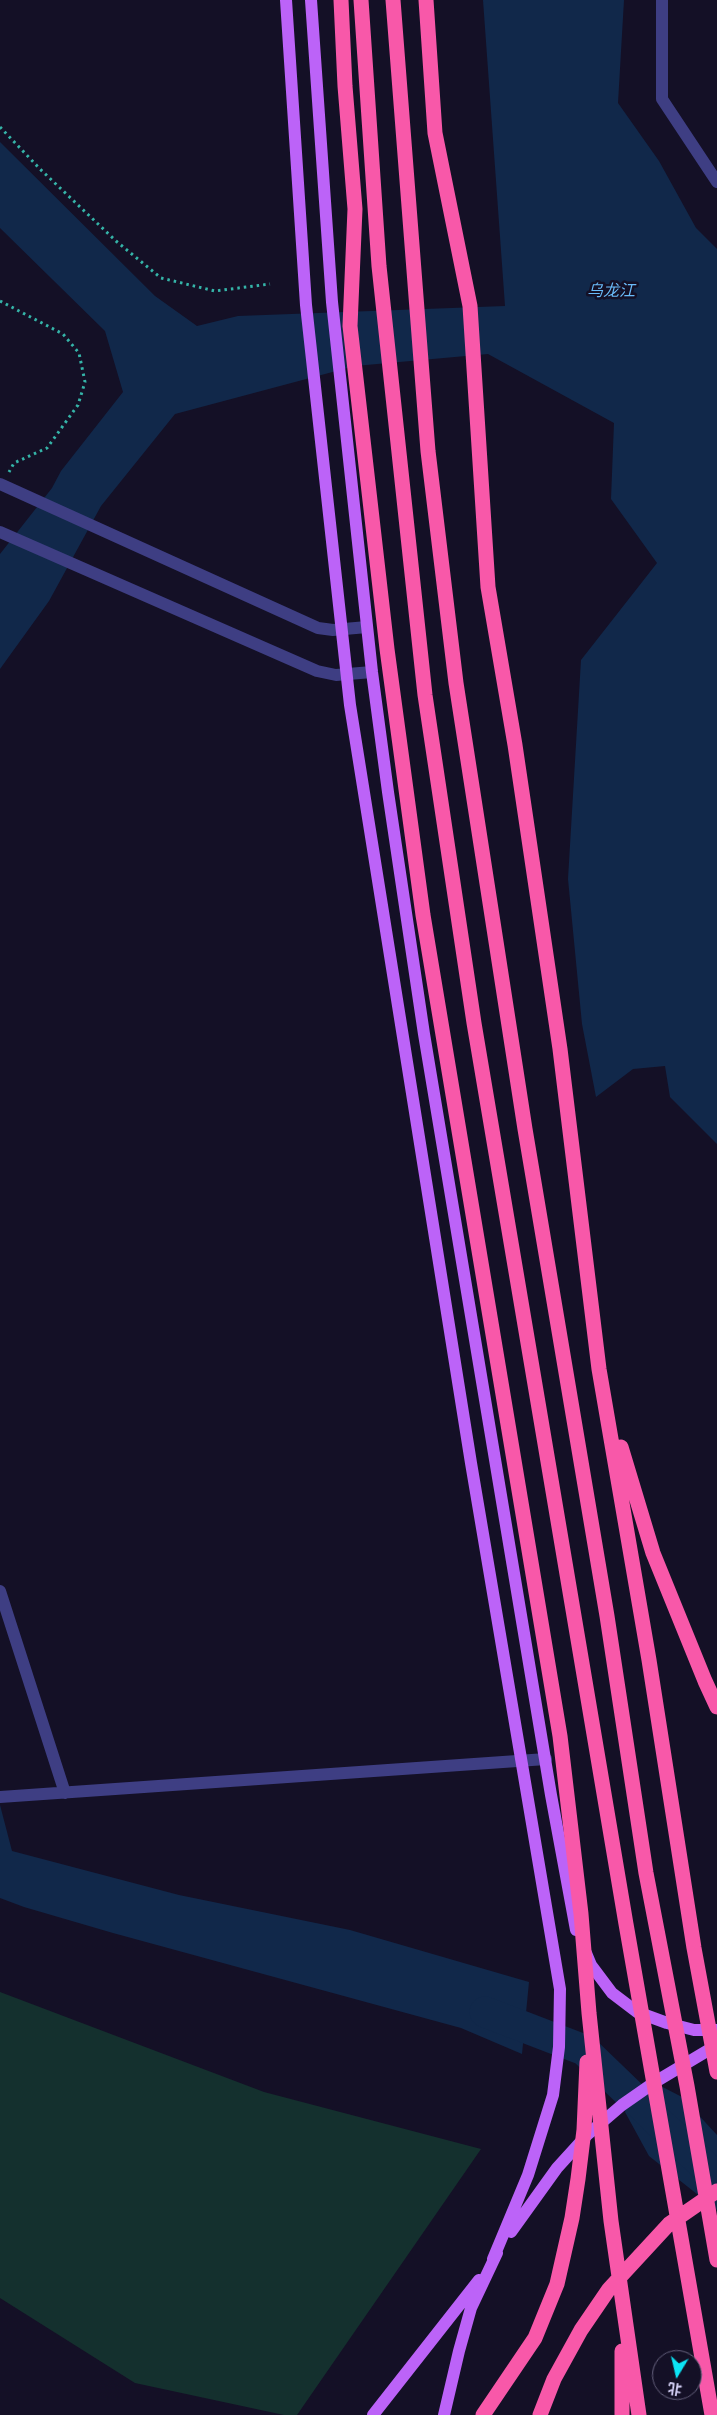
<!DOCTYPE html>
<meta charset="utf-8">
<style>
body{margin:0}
#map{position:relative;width:717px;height:2415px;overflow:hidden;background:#141026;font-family:"IBM Plex Sans","Noto Sans SC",sans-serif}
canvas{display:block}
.north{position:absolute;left:652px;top:2350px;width:50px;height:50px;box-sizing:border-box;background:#141026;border:1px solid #64607c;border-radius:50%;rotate:189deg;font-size:14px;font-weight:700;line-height:20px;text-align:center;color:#dbd7fd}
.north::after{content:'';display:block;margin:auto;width:18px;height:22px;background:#0ce4f5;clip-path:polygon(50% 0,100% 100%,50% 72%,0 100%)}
</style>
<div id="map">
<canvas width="717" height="2415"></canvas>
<div class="north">北</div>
</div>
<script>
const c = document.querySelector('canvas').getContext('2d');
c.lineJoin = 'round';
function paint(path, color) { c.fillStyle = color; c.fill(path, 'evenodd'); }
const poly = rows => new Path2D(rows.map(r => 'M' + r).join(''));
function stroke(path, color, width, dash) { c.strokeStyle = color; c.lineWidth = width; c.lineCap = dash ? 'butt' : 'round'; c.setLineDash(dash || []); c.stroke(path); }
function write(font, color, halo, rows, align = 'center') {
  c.font = font + ' "IBM Plex Sans","Noto Sans SC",sans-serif'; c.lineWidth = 5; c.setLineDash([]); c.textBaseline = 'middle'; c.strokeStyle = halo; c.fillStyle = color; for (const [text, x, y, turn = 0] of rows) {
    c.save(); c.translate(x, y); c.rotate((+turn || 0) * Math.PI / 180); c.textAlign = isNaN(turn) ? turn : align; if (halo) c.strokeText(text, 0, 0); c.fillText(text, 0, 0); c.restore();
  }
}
const green = poly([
 [0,1992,264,2092,481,2149,297,2415,284,2415,135,2383,0,2298]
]);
const water = poly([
 [483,0,624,0,618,103,659,161,696,228,717,249,717,1144,670,1097,665,1066,633,1069,596,1097,582,1024,568,879,581,660,657,563,611,499,614,423,488,354,355,366,175,414,101,506,49,601,0,669,0,554,52,488,61,471,123,392,105,331,0,228,0,142,155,296,197,326,238,316,505,306],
 [0,1805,12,1851,179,1895,350,1930,529,1982,522,2054,461,2028,113,1933,24,1907,0,1898],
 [649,2080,682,2097,717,2135,717,2210,649,2156,625,2112]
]);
const river = poly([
 [485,2012,584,2050,717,2178]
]);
const path = poly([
 [0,127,40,169,116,241,161,278,215,291,270,284],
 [0,301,63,334,79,353,85,382,78,405,47,448,14,463,9,472]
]);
const minor = poly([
 [662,0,662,99,717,182],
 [0,484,318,628,333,630,367,627],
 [0,532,317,671,336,675,372,672],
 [0,1591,65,1793],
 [0,1797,546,1759]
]);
const major = poly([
 [286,0,306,305,350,705,471,1463,560,1989,559,2047,553,2095,528,2175,493,2259],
 [311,0,332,302,372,672,388,792,424,1034,551,1795,576,1930],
 [586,1953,591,1965,612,1993,637,2012,667,2023,694,2030,717,2030],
 [511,2232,557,2168,587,2135,622,2105,655,2082,717,2045],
 [373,2415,479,2280],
 [444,2415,459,2351,471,2308,497,2253]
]);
const highway = poly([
 [341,0,345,86,355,209,350,326,387,649,423,915,560,1736,581,1914,589,2013,611,2221,639,2415],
 [361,0,379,266,425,695,474,1023,626,1924,712,2415],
 [393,0,428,451,456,683,525,1129,607,1616,646,1873,687,2086,717,2260],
 [426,0,435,133,470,306,488,587,515,745,560,1049,599,1369,649,1660,694,1948,717,2072],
 [621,1447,653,1553,705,1681,717,1707],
 [483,2415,535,2338,557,2284,572,2218,578,2179,584,2130,587,2062],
 [540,2415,554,2379,581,2330,609,2289,669,2224,717,2191],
 [622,2415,622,2351]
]);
const waterNames = [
 ["乌龙江",611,291]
];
paint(green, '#14302e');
paint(water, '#11284a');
stroke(river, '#11284a', 31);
stroke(path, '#35b4a8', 3, [2.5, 4]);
stroke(minor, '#3e3e83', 12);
stroke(major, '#bc63f8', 12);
stroke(highway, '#f858a9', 15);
write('italic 16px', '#6abbf9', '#141026', waterNames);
</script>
